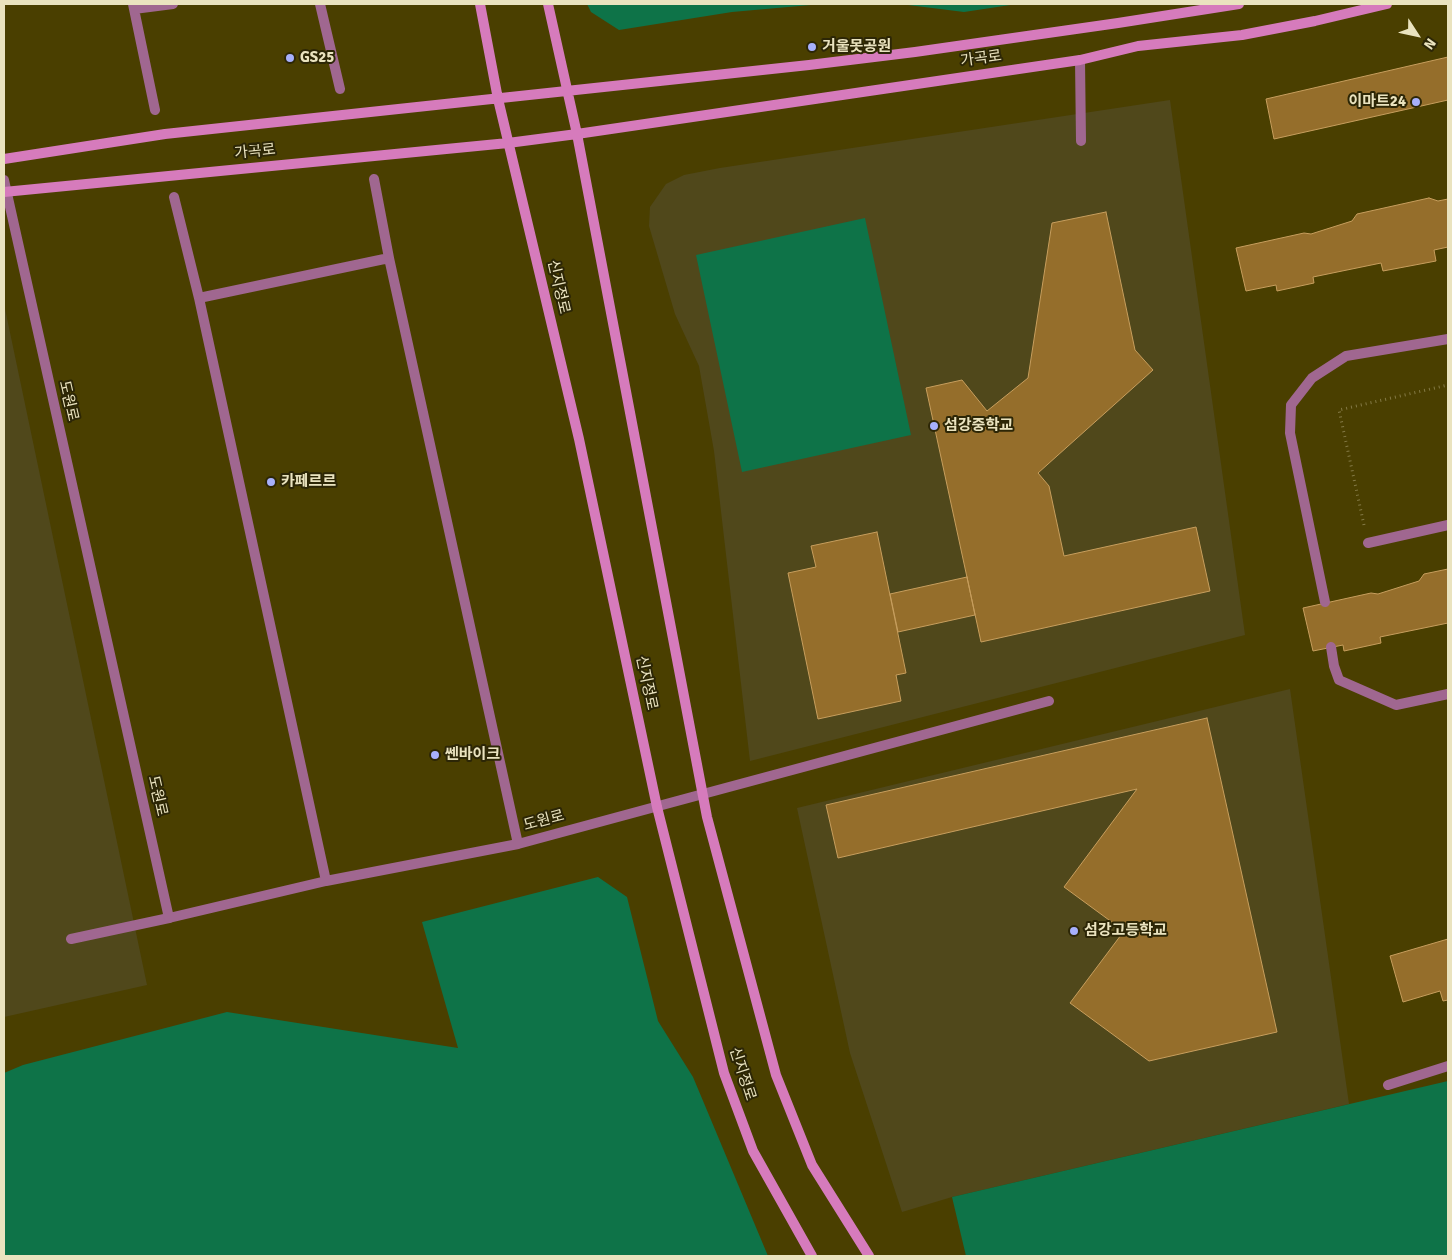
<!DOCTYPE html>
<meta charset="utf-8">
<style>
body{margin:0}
#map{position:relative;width:1452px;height:1260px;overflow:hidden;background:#4a3f00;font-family:Signika,sans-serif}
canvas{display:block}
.frame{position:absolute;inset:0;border:5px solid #eae3bf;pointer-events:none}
.north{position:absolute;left:1392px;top:10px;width:50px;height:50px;-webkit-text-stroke:4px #2c2606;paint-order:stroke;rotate:125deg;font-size:14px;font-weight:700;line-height:20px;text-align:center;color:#eae3bf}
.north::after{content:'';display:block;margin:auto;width:18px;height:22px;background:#eae3bf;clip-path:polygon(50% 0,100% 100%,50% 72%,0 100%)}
</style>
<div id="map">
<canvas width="1452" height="1260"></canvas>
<div class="frame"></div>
<div class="north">N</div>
</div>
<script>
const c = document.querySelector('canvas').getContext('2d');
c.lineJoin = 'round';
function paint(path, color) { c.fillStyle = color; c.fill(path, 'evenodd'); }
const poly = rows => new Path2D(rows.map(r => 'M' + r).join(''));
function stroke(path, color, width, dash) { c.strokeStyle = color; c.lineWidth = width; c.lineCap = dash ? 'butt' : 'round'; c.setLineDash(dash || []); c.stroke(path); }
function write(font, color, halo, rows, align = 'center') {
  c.font = font + ' Signika,"Noto Sans KR",sans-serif'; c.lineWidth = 4; c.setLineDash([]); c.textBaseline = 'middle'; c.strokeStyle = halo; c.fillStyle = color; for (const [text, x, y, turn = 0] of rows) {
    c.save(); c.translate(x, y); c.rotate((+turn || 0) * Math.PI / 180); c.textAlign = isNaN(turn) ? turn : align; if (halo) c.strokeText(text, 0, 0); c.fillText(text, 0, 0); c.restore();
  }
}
const built = poly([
 [1170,100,1245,635,750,761,714,451,699,366,675,314,649,226,650,207,666,184,684,175,720,168],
 [4,304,147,985,4,1017],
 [1290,689,1349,1104,952,1197,902,1212,850,1053,797,808]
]);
const green = poly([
 [587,4,822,4,732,12,619,30,591,12],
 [900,4,1017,4,964,12],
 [865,218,911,435,742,472,696,255],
 [598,877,627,897,658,1021,693,1077,768,1256,4,1256,4,1073,23,1065,227,1012,458,1048,422,922],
 [1448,1081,1448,1256,966,1256,952,1197]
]);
const building = poly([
 [1448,57,1448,100,1274,139,1266,99,1448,57],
 [1429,198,1438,201,1448,199,1448,247,1434,250,1436,261,1383,271,1381,263,1313,277,1314,283,1277,291,1276,285,1246,291,1236,248,1304,233,1311,234,1352,221,1357,214,1429,198],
 [1106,212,1135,350,1153,370,1038,473,1049,486,1064,556,1196,527,1210,591,981,642,926,388,962,380,987,411,1028,378,1052,223,1106,212],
 [877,532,906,673,896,675,901,701,818,719,788,573,816,567,811,546,877,532],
 [1448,569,1448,625,1448,623,1380,637,1381,643,1344,651,1343,645,1313,651,1303,608,1371,593,1378,594,1419,581,1424,574,1448,569],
 [967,577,975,615,898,632,890,594,967,577],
 [1207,718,1277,1032,1149,1061,1070,1003,1124,931,1064,887,1137,789,838,858,826,805,1207,718],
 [1448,939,1448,1000,1443,1001,1440,991,1403,1002,1390,956,1448,939]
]);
const path = poly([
 [1364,525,1339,410,1448,385]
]);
const lane = poly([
 [1080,60,1081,141],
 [1368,543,1448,525],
 [1325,602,1290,433,1291,405,1312,378,1346,356,1448,339],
 [1331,647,1334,666,1339,680,1396,705,1448,694],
 [703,794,1049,701],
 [71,939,169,918],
 [1388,1085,1448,1066]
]);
const street = poly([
 [133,4,134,9,173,4],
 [320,4,340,89],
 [134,9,155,110],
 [374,179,389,258],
 [4,180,169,918,326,881,518,844,703,794],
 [174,197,199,298],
 [326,881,199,298,389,258,518,844]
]);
const secondary = poly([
 [480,4,498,99,579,439,657,807,724,1073,753,1151,812,1256],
 [548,4,577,134,707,817,776,1075,812,1165,869,1256],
 [4,159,165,134,809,65,915,52,1118,23,1239,4],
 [4,192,508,143,577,134,1080,60,1138,46,1242,35,1315,21,1387,4]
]);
const markers = [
 [812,47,5,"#a7b0fc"],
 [290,58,5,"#a7b0fc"],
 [1416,102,5,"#a7b0fc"],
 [934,426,5,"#a7b0fc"],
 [271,482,5,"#a7b0fc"],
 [435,755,5,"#a7b0fc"],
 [1074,931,5,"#a7b0fc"]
];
const poiNames = [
 ["거울못공원",822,47],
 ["GS25",300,58],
 ["이마트24",1406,102,"right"],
 ["섬강중학교",944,426],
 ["카페르르",281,482],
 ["쎈바이크",445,755],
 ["섬강고등학교",1084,931]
];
const streetNames = [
 ["가곡로",981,59,-8],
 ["가곡로",255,152,-6],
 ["신지정로",558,287,77],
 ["도원로",68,401,77],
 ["신지정로",646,683,78],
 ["도원로",157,796,77],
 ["도원로",544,821,-15],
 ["신지정로",742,1074,72]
];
paint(built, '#50481b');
paint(green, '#0e7348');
paint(building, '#956e2b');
stroke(building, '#c79e5d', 1);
stroke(path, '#837944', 3, [1, 4]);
stroke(lane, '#a06790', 10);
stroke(street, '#a06790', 10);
stroke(secondary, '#d67bbc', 10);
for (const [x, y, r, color] of markers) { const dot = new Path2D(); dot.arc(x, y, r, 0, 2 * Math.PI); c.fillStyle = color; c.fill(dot); stroke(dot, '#2c2606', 2); }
write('bold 15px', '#eae3bf', '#2c2606', poiNames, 'left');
write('15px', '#eae3bf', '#2c2606', streetNames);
</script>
